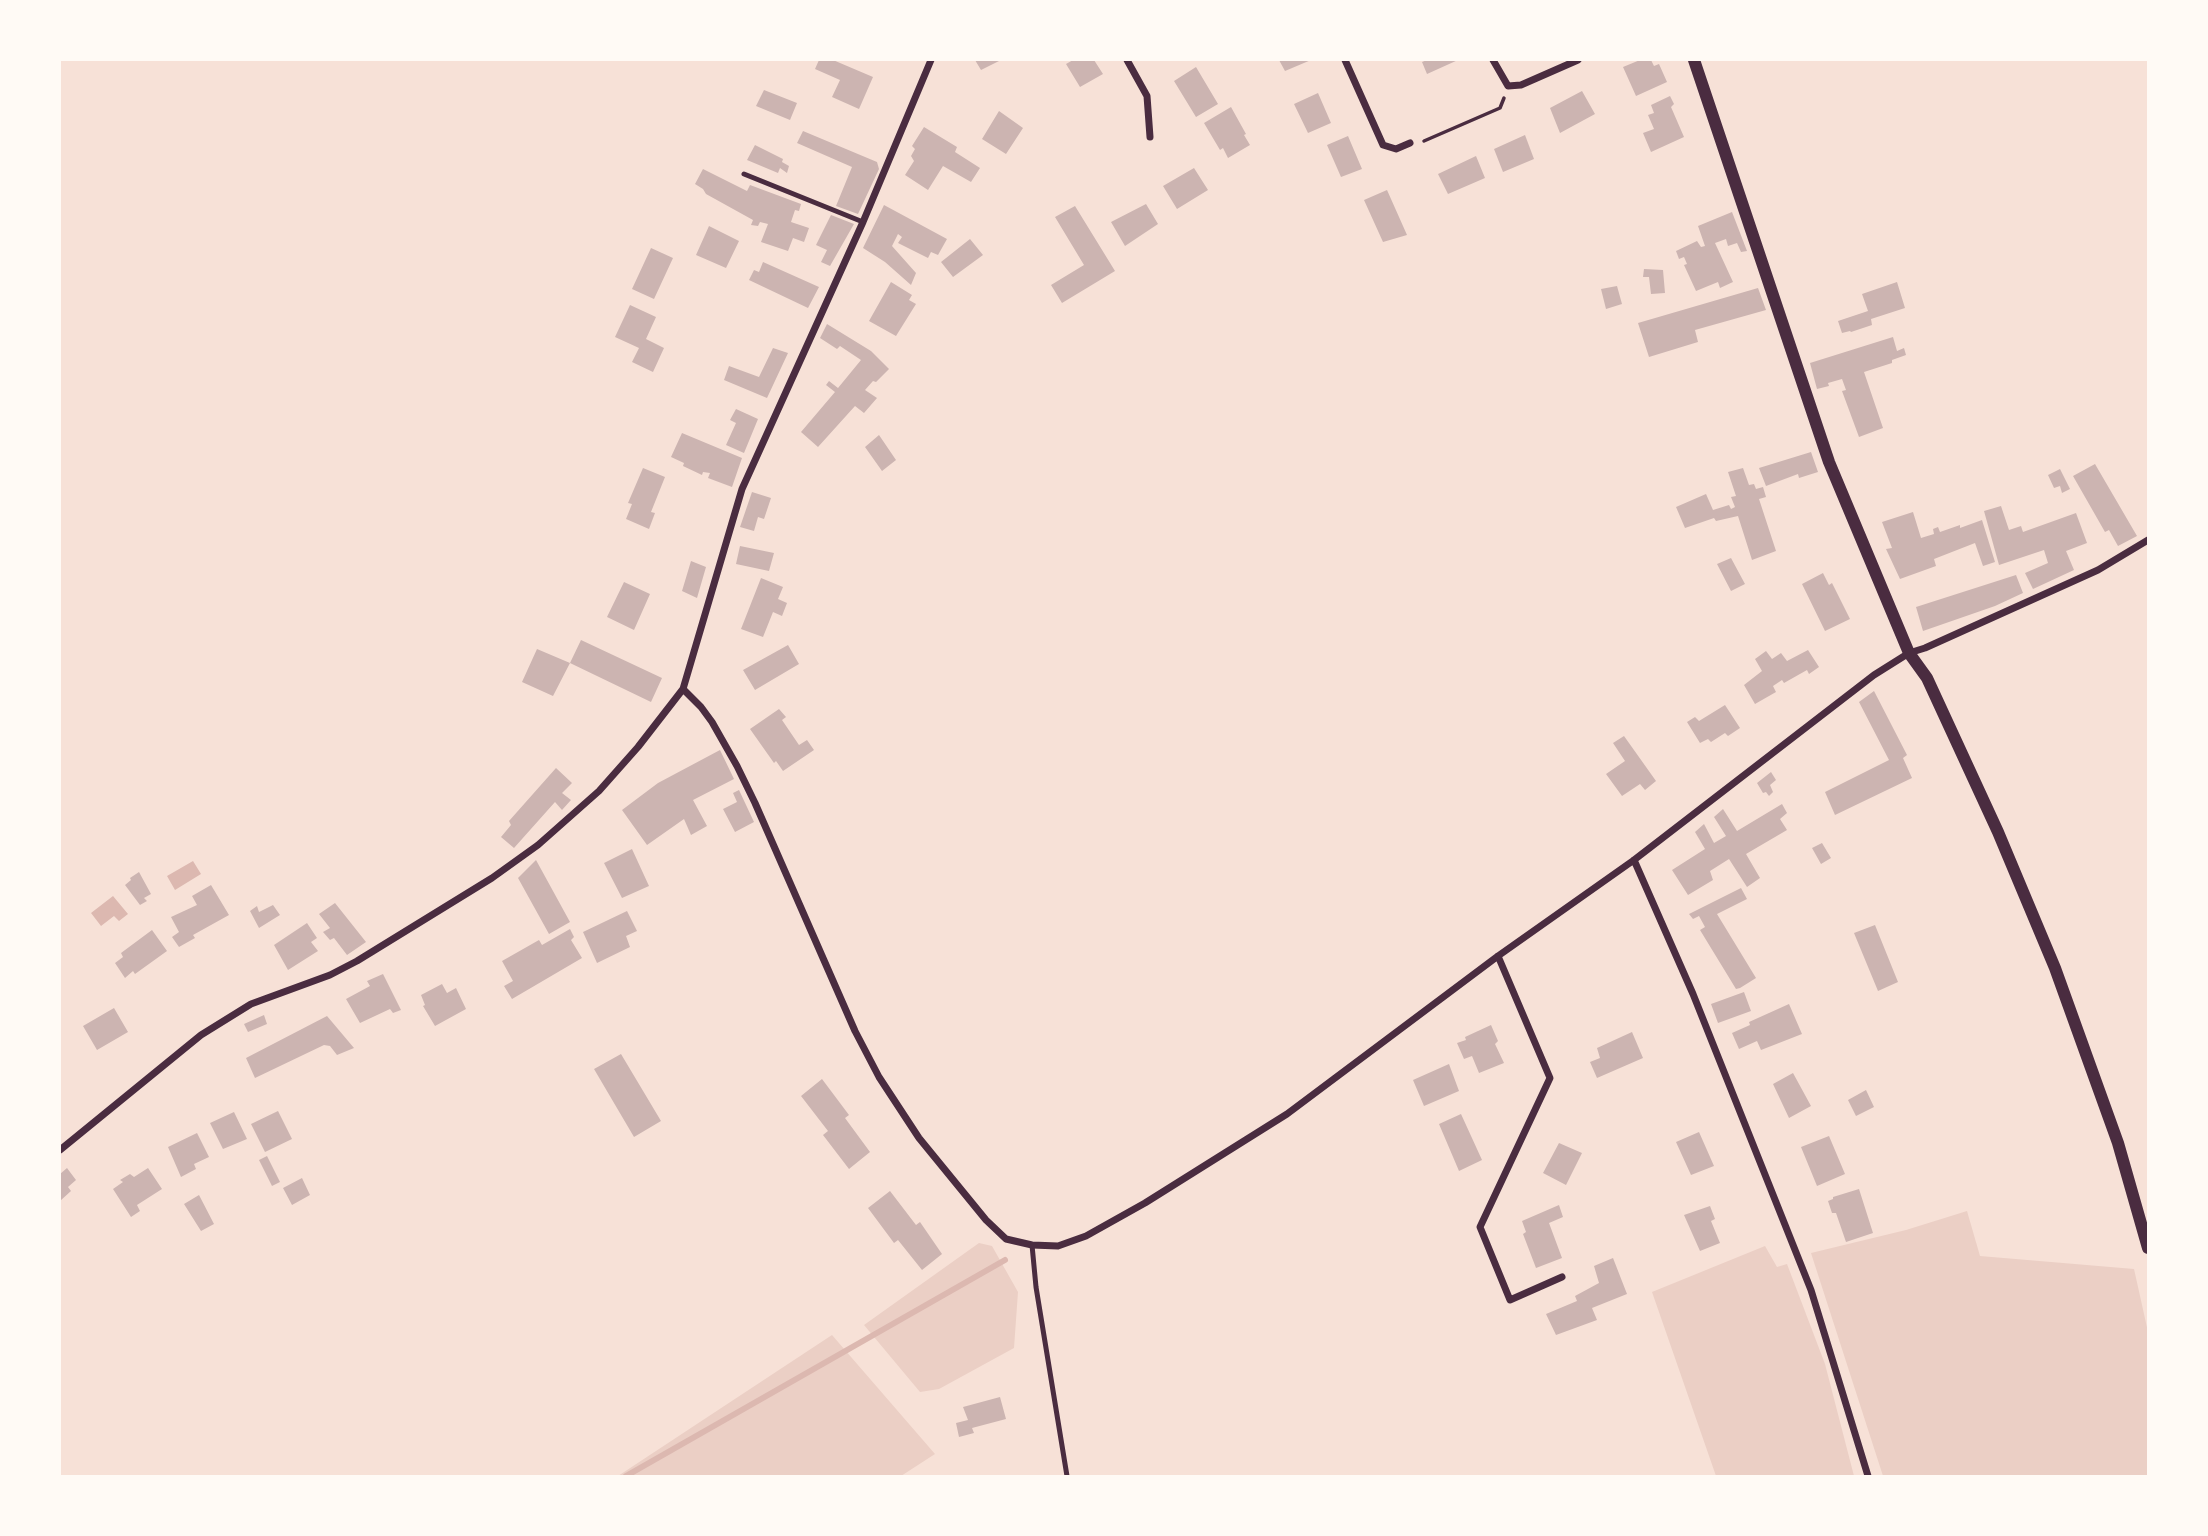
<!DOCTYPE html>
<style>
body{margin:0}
#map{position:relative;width:2208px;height:1536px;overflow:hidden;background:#f7e1d7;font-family:"Exo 2",sans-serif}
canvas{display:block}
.frame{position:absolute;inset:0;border:61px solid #fffaf5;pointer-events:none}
</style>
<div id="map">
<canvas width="2208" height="1536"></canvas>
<div class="frame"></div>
</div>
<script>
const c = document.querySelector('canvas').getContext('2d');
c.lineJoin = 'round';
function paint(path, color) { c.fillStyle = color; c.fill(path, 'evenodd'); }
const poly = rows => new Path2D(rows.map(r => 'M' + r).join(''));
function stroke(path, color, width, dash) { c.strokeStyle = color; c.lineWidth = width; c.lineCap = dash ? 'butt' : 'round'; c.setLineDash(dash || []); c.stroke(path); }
const green = poly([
 [1967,1211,1980,1256,2134,1269,2148,1332,2148,1476,1883,1476,1811,1253,1906,1230],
 [979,1243,992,1246,1018,1292,1014,1348,939,1389,920,1392,864,1325],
 [1765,1246,1777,1267,1787,1264,1825,1364,1854,1476,1716,1476,1652,1292],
 [832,1335,935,1454,901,1476,618,1476]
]);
const water = poly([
 [193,861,201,874,175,890,167,876],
 [113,896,128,914,119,921,114,916,101,926,91,913]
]);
const stream = poly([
 [626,1476,1005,1260]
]);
const building = poly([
 [819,60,833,60,873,77,859,109,832,97,840,80,815,69],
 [975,60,1001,60,981,70],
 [1073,60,1094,60,1103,74,1080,87,1066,64],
 [1279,60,1311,60,1285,71],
 [1427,60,1458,60,1427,74,1422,62],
 [1640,60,1651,60,1654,66,1659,64,1667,82,1636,96,1623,67],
 [1196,67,1218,104,1196,117,1174,81],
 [764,90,797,103,790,120,756,106],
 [1582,91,1595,114,1560,133,1550,108],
 [1318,93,1331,123,1308,133,1294,104],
 [1670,96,1674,104,1671,107,1684,137,1651,152,1643,133,1654,129,1648,115,1654,113,1651,105],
 [1231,107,1246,134,1244,135,1250,145,1228,158,1223,148,1220,150,1204,123],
 [999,111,1023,128,1006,154,982,139],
 [924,127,957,147,955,152,980,168,971,182,943,166,928,190,905,175,914,161,911,156,915,149,912,146],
 [803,131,877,162,879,169,858,214,836,206,852,167,797,143],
 [1525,135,1534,159,1503,172,1494,149],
 [1348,136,1362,169,1341,177,1327,145],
 [755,145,783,159,782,162,789,166,787,173,780,168,778,173,747,160],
 [1476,156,1485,178,1448,194,1438,174],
 [1194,168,1208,190,1177,209,1163,186],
 [703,169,747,191,750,185,801,204,799,211,795,210,791,222,809,228,804,242,793,238,788,251,761,242,768,224,760,222,758,226,751,225,753,220,706,194,703,189,695,184],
 [1387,190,1407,235,1383,242,1364,200],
 [1146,204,1158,224,1125,246,1111,222],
 [884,205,947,239,938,255,931,252,928,258,898,243,902,237,898,234,892,246,916,273,911,285,885,262,863,248],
 [1075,206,1115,271,1062,303,1051,285,1084,265,1055,217],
 [1732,212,1747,251,1741,252,1737,243,1728,246,1726,239,1715,243,1733,282,1720,288,1718,282,1696,291,1684,265,1687,264,1684,257,1679,259,1676,251,1697,241,1701,247,1705,246,1698,226],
 [831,215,854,224,830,266,821,262,827,250,816,245],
 [709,226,739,241,726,268,696,255],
 [970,239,983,255,953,277,941,262],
 [651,248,673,258,654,299,632,289],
 [763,262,819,287,808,308,749,280,754,270,759,272],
 [1644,269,1663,270,1665,293,1651,294,1649,277,1643,277],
 [891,282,912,295,909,300,916,304,896,336,869,321],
 [1897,282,1905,308,1871,319,1872,325,1851,332,1850,331,1842,333,1838,321,1868,311,1862,294],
 [1617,286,1622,304,1606,309,1601,289],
 [1758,288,1766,310,1695,330,1698,342,1649,357,1638,323],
 [630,305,656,317,646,339,664,348,653,372,632,362,639,348,615,337],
 [827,324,871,351,889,369,876,382,873,381,865,390,877,398,864,413,855,406,818,447,801,432,835,392,826,385,829,381,838,388,861,360,840,346,837,349,820,338],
 [1893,337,1897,351,1904,348,1906,355,1892,360,1892,363,1864,372,1883,428,1859,437,1842,391,1846,390,1842,379,1828,383,1829,386,1817,389,1810,363],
 [773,348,788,353,767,398,724,380,729,366,759,377],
 [736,409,758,419,744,453,726,445,736,423,730,420],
 [682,433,742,458,732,487,708,478,710,473,703,472,702,475,683,466,684,463,671,457],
 [879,435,896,460,882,471,865,447],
 [1811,452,1818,472,1799,478,1798,474,1766,486,1759,468],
 [2095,464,2137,536,2118,546,2109,530,2105,532,2073,476],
 [643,468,665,477,651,512,655,513,649,529,626,519,632,504,628,503],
 [1743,468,1749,485,1754,484,1756,489,1763,487,1766,497,1759,499,1776,551,1752,560,1738,516,1716,521,1714,518,1685,528,1676,507,1706,494,1713,510,1729,505,1731,509,1735,507,1731,497,1736,496,1728,472],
 [2060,469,2070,489,2062,493,2060,486,2054,488,2048,475],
 [752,492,771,498,764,519,758,517,754,531,740,527],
 [2001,506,2009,530,2021,526,2023,532,2076,513,2087,543,2066,551,2074,570,2033,589,2025,573,2048,563,2044,550,1999,565,1984,511],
 [1913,512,1921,538,1934,534,1933,529,1938,527,1940,532,1960,525,1960,528,1982,520,1995,562,1983,566,1975,543,1934,559,1936,566,1900,579,1886,549,1892,548,1882,522],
 [740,546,774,553,769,571,736,564],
 [1731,558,1745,584,1731,591,1717,564],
 [691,561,706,567,697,598,682,591],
 [1823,573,1829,585,1832,583,1850,619,1825,631,1802,584],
 [2016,575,2023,593,1995,606,1923,631,1916,607],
 [761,578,783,587,778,599,787,603,782,616,773,612,763,637,741,629],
 [624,582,650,594,634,630,607,617],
 [581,640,662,678,651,702,570,663],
 [788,645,799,664,755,690,743,670],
 [537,649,570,663,553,696,522,682],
 [1808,650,1819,667,1809,674,1807,670,1784,683,1782,680,1773,686,1776,692,1755,704,1744,685,1762,671,1755,659,1766,651,1772,659,1781,653,1787,661],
 [1874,691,1907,755,1903,758,1912,778,1835,815,1825,792,1889,760,1859,702],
 [1725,705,1740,728,1728,736,1725,733,1711,742,1708,739,1700,743,1687,722,1695,717,1699,721],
 [779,709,786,717,782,720,799,745,807,740,814,750,783,771,776,761,774,763,750,729],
 [1624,736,1656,781,1645,790,1640,784,1622,796,1606,774,1625,761,1613,743],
 [720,750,734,779,693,800,707,826,691,835,684,819,647,845,622,810,658,783],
 [556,768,572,783,562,793,571,800,562,810,555,802,514,848,501,837,511,825,509,821],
 [1771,772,1776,780,1770,785,1773,792,1769,796,1766,792,1763,793,1757,783],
 [739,790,754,822,735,832,723,809,737,802,733,793],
 [1782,804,1787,813,1780,819,1787,830,1746,854,1760,878,1747,887,1729,859,1710,871,1713,880,1688,895,1672,870,1705,849,1695,832,1704,824,1714,843,1726,836,1714,817,1723,809,1737,831],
 [1822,843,1831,858,1821,864,1812,848],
 [632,849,649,886,622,898,604,863],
 [536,860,570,922,549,934,518,878],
 [139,872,151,894,144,898,147,901,140,905,125,885,131,880,130,878],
 [211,885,229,915,193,935,195,938,179,947,172,937,179,932,171,917,197,905,192,896],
 [1741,888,1747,899,1717,914,1756,978,1740,988,1736,989,1700,930,1705,927,1699,916,1693,919,1689,914],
 [335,903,366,942,347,955,334,938,330,940,323,932,330,928,319,914],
 [273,905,280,915,259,928,250,911,257,906,259,912],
 [627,911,637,931,626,936,630,947,597,963,583,932],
 [307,923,317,938,311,942,318,951,288,970,274,945],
 [1875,925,1898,982,1878,991,1854,933],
 [570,929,574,937,571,940,582,958,512,999,504,986,513,981,502,961,539,940,542,945],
 [152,930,167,951,135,974,133,971,125,978,115,963,123,957,121,953],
 [383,974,401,1010,393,1013,390,1009,360,1023,346,999,370,986,367,981],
 [442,984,447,993,456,988,466,1009,435,1026,423,1006,425,1005,421,995],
 [1744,992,1751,1011,1718,1023,1711,1004],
 [1789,1004,1802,1034,1761,1050,1757,1041,1739,1049,1732,1033,1750,1025,1749,1022],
 [114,1008,128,1032,97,1050,83,1026],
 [264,1015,267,1024,248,1032,244,1024],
 [327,1016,354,1048,337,1055,330,1046,324,1045,255,1078,246,1058],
 [1491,1025,1498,1041,1495,1044,1504,1063,1479,1073,1472,1056,1464,1059,1457,1043,1466,1040,1465,1037],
 [1632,1032,1643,1058,1597,1078,1590,1062,1600,1058,1597,1048],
 [621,1054,661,1121,634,1137,594,1069],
 [1449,1064,1459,1091,1424,1106,1413,1080],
 [1793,1073,1811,1106,1789,1118,1773,1084],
 [822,1079,849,1115,845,1118,870,1152,849,1169,823,1135,828,1131,801,1096],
 [1866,1090,1874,1107,1856,1116,1848,1100],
 [278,1111,292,1139,265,1152,251,1124],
 [234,1112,247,1139,223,1149,210,1123],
 [1461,1114,1482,1160,1459,1171,1439,1124],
 [1699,1132,1714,1166,1691,1175,1676,1142],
 [197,1133,209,1157,194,1164,196,1169,181,1177,168,1147],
 [1829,1136,1845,1174,1817,1186,1801,1147],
 [1559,1143,1582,1153,1566,1185,1543,1173],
 [267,1156,280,1182,272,1186,259,1160],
 [67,1168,76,1180,68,1187,71,1191,60,1201,60,1174],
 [148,1168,162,1189,137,1205,140,1211,131,1217,113,1189,123,1182,120,1180,130,1174,134,1177],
 [302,1178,310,1195,292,1205,283,1188],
 [1859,1189,1873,1233,1846,1242,1836,1213,1832,1213,1828,1201,1833,1199,1833,1197],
 [890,1191,916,1225,920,1222,942,1254,922,1270,898,1240,894,1243,868,1208],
 [199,1195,214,1224,201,1231,184,1204],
 [1559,1205,1563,1217,1549,1223,1562,1258,1536,1268,1523,1234,1526,1232,1522,1221],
 [1710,1206,1715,1219,1711,1221,1720,1243,1700,1251,1684,1215],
 [1613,1258,1627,1294,1592,1308,1597,1320,1556,1335,1546,1314,1577,1301,1575,1296,1599,1283,1594,1266],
 [1000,1397,1006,1419,972,1428,974,1433,959,1437,956,1423,968,1420,963,1407]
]);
const path = poly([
 [1424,141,1500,108,1504,98]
]);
const service = poly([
 [744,174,863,222],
 [1032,1245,1036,1287,1067,1476]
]);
const minor = poly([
 [1127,60,1147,96,1150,137],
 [1345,60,1383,145,1396,149,1410,143],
 [1493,60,1508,86,1521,85,1578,60],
 [683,689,701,707,712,722,737,766,755,803,855,1031,879,1077,919,1138,986,1220,1006,1239,1032,1245,1058,1246,1086,1236,1145,1203,1287,1114,1498,956,1634,860,1874,675,1909,653,1925,648,2098,570,2148,540],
 [1634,860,1693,994,1811,1290,1868,1476],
 [1498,956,1550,1078,1480,1227,1510,1300,1562,1277],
 [60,1150,201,1035,251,1004,330,975,357,961,492,878,538,845,599,791,638,747,683,689,742,489,863,222,931,60]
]);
const tertiary = poly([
 [1694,60,1829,462,1909,653,1927,678,1998,832,2055,968,2118,1143,2148,1248]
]);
paint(green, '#ebcfc5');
paint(water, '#dcb8b0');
stroke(stream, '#dcb8b0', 6);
paint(building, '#ccb4b1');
stroke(path, '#4a2c40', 3.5);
stroke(service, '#4a2c40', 5);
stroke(minor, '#4a2c40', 7);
stroke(tertiary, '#4a2c40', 12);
</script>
